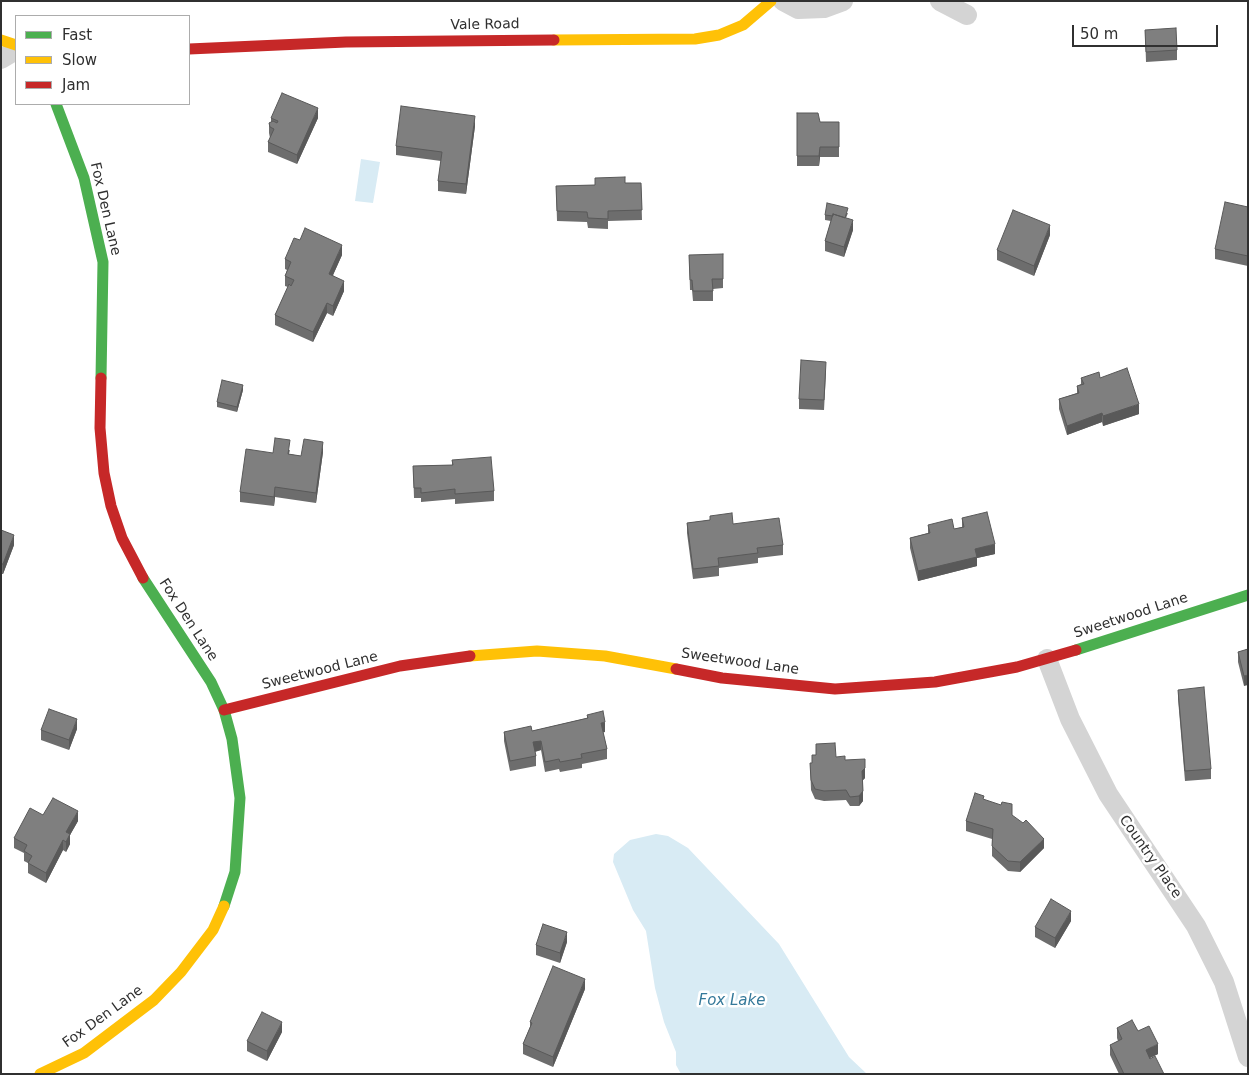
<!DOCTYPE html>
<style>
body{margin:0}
#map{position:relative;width:1249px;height:1075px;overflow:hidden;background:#fff;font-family:"DejaVu Sans",sans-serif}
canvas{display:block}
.frame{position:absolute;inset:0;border:2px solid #303030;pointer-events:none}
.legend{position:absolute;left:15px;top:15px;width:175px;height:90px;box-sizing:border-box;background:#fff;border:1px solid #acacac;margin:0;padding:6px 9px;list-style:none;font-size:15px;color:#303030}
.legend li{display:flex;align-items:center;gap:10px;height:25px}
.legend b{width:25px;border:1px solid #acacac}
.scale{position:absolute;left:1072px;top:25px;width:146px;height:22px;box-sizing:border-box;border:2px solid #303030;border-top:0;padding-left:6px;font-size:15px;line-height:18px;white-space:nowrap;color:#303030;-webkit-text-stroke:4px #fff;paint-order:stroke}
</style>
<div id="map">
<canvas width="1249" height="1075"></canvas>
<div class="frame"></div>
<ul class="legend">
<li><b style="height:6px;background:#4caf50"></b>Fast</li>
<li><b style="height:6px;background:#ffc107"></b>Slow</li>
<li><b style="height:6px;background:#c62828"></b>Jam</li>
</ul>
<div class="scale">50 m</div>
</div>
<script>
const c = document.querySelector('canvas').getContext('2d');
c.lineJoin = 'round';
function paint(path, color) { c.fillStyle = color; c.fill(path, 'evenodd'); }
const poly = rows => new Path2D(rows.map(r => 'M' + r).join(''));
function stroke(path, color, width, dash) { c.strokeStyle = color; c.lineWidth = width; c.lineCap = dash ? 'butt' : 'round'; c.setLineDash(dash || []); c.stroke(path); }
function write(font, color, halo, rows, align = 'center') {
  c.font = font + ' "DejaVu Sans",sans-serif'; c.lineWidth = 5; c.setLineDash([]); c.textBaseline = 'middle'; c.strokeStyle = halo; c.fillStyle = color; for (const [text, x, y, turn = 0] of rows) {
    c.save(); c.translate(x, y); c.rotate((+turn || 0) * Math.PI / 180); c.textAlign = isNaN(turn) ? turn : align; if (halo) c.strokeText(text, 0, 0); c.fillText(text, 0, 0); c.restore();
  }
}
const water = poly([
 [361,159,380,162,373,203,355,201],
 [656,834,668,836,688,848,779,944,849,1057,867,1074,681,1074,676,1065,676,1052,664,1022,655,988,646,931,633,910,613,862,614,854,630,840]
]);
const street = poly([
 [783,1,798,9,824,8,843,1],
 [940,1,967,15],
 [1,59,16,50],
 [1047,659,1070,719,1108,794,1196,926,1224,982,1248,1057]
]);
const fast = poly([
 [56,104,84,178,103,262,101,378],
 [143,578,211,682,224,710,232,739,240,798,235,872,224,906],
 [1076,650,1248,595]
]);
const slow = poly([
 [1,40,16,45],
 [554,40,695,39,719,35,743,25,771,1],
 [470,656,537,651,605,656,676,669],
 [40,1074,84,1053,154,1000,181,972,213,930,224,906]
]);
const jam = poly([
 [189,49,346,42,554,40],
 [101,378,100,428,104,473,111,506,122,538,143,578],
 [676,669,722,678,835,689,935,682,1017,667,1076,650],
 [224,710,400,666,470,656]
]);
const wall = poly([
 [1145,30,1177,50,1177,60,1146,62],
 [797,113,820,122,839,122,839,157,820,157,819,166,797,166],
 [271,118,318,118,297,164,268,152,268,142,270,138,269,133,269,123,271,122],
 [475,126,466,194,438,191,438,181,441,161,396,155,396,146],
 [625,183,641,183,642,220,608,221,608,229,588,228,587,222,557,221,556,186,595,185],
 [1248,207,1248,266,1215,259,1215,249],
 [848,213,846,218,853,230,844,257,825,251,825,241,831,221,825,220,825,215],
 [1050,235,1034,276,997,260,997,250],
 [300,240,342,255,333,275,344,291,333,316,327,313,313,342,275,325,275,315,288,287,285,286,285,276,287,270,285,269,285,259],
 [689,255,723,279,723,288,713,289,713,301,693,301,692,290,690,290],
 [826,372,824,410,799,409,799,399],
 [1081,378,1100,378,1139,414,1103,426,1102,422,1067,435,1059,409,1059,399,1077,393,1077,386,1081,384],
 [243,390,237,412,217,407,217,402],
 [290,450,289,454,301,456,323,452,316,503,275,497,274,506,240,502,240,492,273,453],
 [452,460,494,491,494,501,455,504,455,499,421,502,421,498,414,498,413,466,452,465],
 [710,516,733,524,783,545,783,555,758,558,758,563,719,568,719,576,693,579,687,533,687,523,710,520],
 [962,518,995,554,977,558,977,566,918,581,910,548,910,538,928,533,928,525,954,529,962,527],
 [1,530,14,545,3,574,1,574],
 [1248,649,1244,686,1238,662,1238,652],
 [1178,690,1211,769,1211,779,1185,781,1178,699],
 [587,715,605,732,603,732,607,749,607,759,582,764,582,768,560,772,559,769,545,772,541,750,535,752,536,756,536,766,510,771,504,741,504,732,532,731,587,718],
 [77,729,69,750,41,740,41,730],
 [816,744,836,757,845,760,865,778,863,780,863,801,859,806,850,806,846,800,824,801,815,799,811,790,810,763,812,763,816,755],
 [984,800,1012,815,1044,848,1020,872,1008,871,992,856,992,839,966,831,966,821],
 [43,815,78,821,70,835,70,844,66,852,63,850,46,883,28,873,28,863,24,861,24,853,14,848,14,838],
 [1071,921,1055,948,1035,937,1035,927],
 [567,942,560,963,536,955,536,945],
 [585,989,553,1067,523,1054,523,1044,530,1027,530,1022],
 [1117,1028,1138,1031,1158,1054,1150,1058,1164,1074,1119,1074,1110,1055,1110,1045,1118,1041,1117,1038],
 [282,1032,267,1061,247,1051,247,1041]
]);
const shadedWall = poly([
 [318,108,318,118,297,164,297,155],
 [475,116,475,126,466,194,466,184],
 [820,147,820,157,819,166,819,156],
 [853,220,853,230,844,257,844,247],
 [1050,225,1050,235,1034,276,1034,266],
 [342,245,342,255,329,284,329,274],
 [344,281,344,291,333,316,333,306],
 [327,303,327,313,313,342,313,332],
 [243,385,243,390,237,412,237,407],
 [1139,404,1139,414,1103,426,1103,416],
 [1102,413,1102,422,1067,435,1067,426],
 [323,442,323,452,316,503,316,493],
 [275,487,275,497,274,506,274,497],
 [14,535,14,545,3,574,3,564],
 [995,544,995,554,977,558,977,566,918,581,918,571,975,549],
 [1248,675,1248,685,1244,686,1244,676],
 [77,719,77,729,69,750,69,740],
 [605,722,605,732,601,733,601,723],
 [541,741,541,750,533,752,533,742],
 [865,768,865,778,862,781,862,771],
 [863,791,863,801,859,806,859,796],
 [78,811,78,821,70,835,70,844,66,852,66,832],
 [1044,839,1044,848,1020,872,1020,862],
 [63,840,63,850,46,883,46,873],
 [1071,911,1071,921,1055,948,1055,938],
 [567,932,567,942,560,963,560,953],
 [585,979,585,989,553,1067,553,1057],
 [282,1022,282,1032,267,1061,267,1051],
 [1158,1044,1158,1054,1146,1060,1146,1050]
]);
const building = poly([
 [1176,28,1177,50,1146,52,1145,30,1176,28],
 [282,93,318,108,297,155,268,142,274,129,270,127,269,123,273,121,277,123,278,121,271,118,282,93],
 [401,106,475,116,466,184,438,181,442,152,396,146,401,106],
 [797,113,818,113,820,122,839,122,839,147,820,147,819,156,797,156,797,113],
 [625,177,625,183,641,183,642,210,608,211,608,219,588,218,587,212,557,211,556,186,595,185,595,178,625,177],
 [1225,202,1248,207,1248,256,1215,249,1225,202],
 [827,203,848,208,845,218,833,214,833,216,825,215,827,203],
 [1013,210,1050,225,1034,266,997,250,1013,210],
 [833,214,853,220,844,247,825,241,833,214],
 [305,228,342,245,329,274,344,281,333,306,327,303,313,332,275,315,289,284,291,286,294,280,285,276,291,262,285,259,294,238,300,240,305,228],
 [723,254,723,279,712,279,713,291,693,291,692,280,690,280,689,255,723,254],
 [801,360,826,362,824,400,799,399,801,360],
 [1127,368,1139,404,1103,416,1102,413,1067,426,1059,399,1079,393,1077,386,1084,384,1081,378,1099,372,1100,378,1127,368],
 [222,380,243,385,237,407,217,402,222,380],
 [275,438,290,440,288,454,301,456,304,439,323,442,316,493,275,487,274,497,240,492,246,449,273,453,275,438],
 [491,457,494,491,455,494,455,489,421,493,421,488,414,488,413,466,453,465,452,460,491,457],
 [987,512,995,544,975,549,977,557,918,571,910,538,930,533,928,525,952,519,954,529,964,527,962,518,987,512],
 [732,513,733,524,779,518,783,545,757,548,758,553,718,558,719,566,693,569,687,523,710,520,710,516,732,513],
 [1,530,14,535,3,564,1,564,1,530],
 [1248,649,1248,675,1244,676,1238,652,1248,649],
 [1204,687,1211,769,1185,771,1178,690,1204,687],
 [49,709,77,719,69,740,41,730,49,709],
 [603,711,605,722,601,723,607,749,581,754,582,758,560,762,559,759,545,762,541,741,533,742,536,756,510,761,504,732,531,726,532,731,588,718,587,715,603,711],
 [835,743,836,757,845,756,845,760,865,759,865,768,862,771,863,791,859,796,850,797,846,790,824,791,815,789,811,780,810,763,812,763,812,755,816,755,816,744,835,743],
 [975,793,984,796,983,799,1001,805,1002,802,1012,804,1012,815,1023,823,1026,820,1044,839,1020,862,1008,861,992,846,993,829,966,821,975,793],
 [53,798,78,811,66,832,70,834,66,842,63,840,46,873,28,863,32,856,24,851,27,845,14,838,30,808,43,815,53,798],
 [1051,899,1071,911,1055,938,1035,927,1051,899],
 [543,924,567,932,560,953,536,945,543,924],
 [553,966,585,979,553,1057,523,1044,532,1023,530,1022,553,966],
 [262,1012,282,1022,267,1051,247,1041,262,1012],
 [1132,1020,1138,1031,1149,1026,1158,1044,1146,1050,1150,1059,1155,1056,1164,1074,1124,1074,1110,1045,1122,1039,1117,1028,1132,1020]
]);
const streetNames = [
 ["Vale Road",485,25,-1],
 ["Fox Den Lane",105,209,77],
 ["Sweetwood Lane",1131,616,-18],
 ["Fox Den Lane",188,620,57],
 ["Sweetwood Lane",740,662,8],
 ["Sweetwood Lane",320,671,-14],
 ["Country Place",1150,857,55],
 ["Fox Den Lane",103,1017,-36]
];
const waterNames = [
 ["Fox Lake",732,1001]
];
paint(water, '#d8ebf4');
stroke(street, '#d4d4d4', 20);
stroke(fast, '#4caf50', 11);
stroke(slow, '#ffc107', 11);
stroke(jam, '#c62828', 11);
paint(wall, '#6d6d6d');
paint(shadedWall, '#595959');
paint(building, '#7f7f7f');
stroke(building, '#595959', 1);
write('14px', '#303030', '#fff', streetNames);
write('italic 15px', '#35799a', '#fff', waterNames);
</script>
